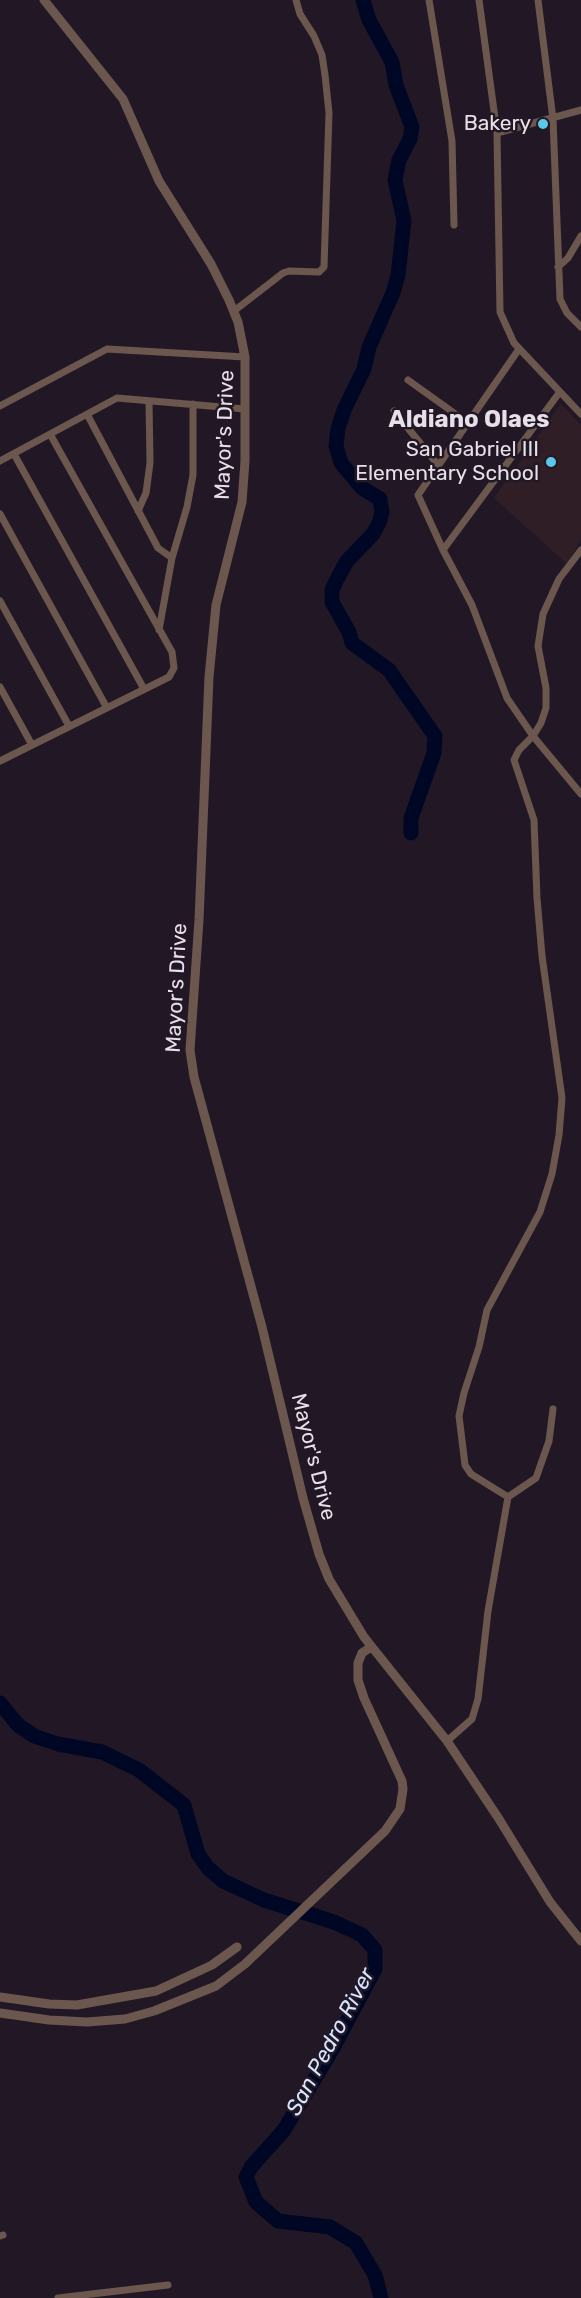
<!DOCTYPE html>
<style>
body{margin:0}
canvas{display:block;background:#221825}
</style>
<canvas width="581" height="2298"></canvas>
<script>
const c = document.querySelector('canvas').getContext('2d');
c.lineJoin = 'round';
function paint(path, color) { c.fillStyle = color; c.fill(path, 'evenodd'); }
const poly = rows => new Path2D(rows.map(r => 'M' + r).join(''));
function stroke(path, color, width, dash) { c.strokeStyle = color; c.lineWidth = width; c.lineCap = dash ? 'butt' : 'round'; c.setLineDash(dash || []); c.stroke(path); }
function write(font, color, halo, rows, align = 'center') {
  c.font = font + ' Rubik,sans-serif'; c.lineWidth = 5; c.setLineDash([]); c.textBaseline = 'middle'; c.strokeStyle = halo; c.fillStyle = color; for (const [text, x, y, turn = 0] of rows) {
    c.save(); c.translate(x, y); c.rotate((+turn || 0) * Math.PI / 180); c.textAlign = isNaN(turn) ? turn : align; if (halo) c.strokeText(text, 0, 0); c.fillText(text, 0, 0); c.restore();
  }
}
const education = poly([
 [561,404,581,425,581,540,567,564,494,498]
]);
const river = poly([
 [363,0,369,20,392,62,396,85,412,127,410,139,399,160,395,180,404,221,398,275,393,293,369,347,364,369,344,410,338,429,336,446,341,463,362,488,380,499,382,512,379,523,373,534,347,561,337,579,332,590,332,602,349,632,352,643,389,670,435,736,434,753,411,818,411,833],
 [0,1703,18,1725,34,1736,58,1744,102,1752,139,1770,184,1805,198,1854,208,1868,223,1881,264,1900,334,1922,362,1935,375,1950,375,1969,333,2048,284,2130,251,2167,246,2177,256,2202,278,2221,330,2227,356,2243,375,2275,381,2298]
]);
const minor = poly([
 [429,0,452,141,454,225],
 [479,0,497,133,500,312,514,343,581,414],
 [538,0,553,119,560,299,567,313,581,327],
 [497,133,581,110],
 [558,267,568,258,581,236],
 [234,311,283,273,289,271,319,272,324,267,329,113,325,75,322,55,314,36,300,14,296,0],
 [519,349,418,495,443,550,472,605,507,698,533,736,581,794],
 [408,380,468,423],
 [0,406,107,349,245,357],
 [394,411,438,465],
 [87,414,158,548,172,558],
 [14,454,144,689],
 [0,461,117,398,245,409],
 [138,511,146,493,150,463,149,401],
 [0,514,107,708],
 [443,550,559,393],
 [0,601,69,726],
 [159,630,172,558,187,507,193,475,193,404],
 [0,687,32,745],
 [0,761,169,677,174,668,172,652,50,434],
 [508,1497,471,1474,465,1465,459,1416,464,1393,479,1347,487,1310,540,1212,552,1174,559,1135,562,1098,542,956,537,898,534,820,514,760,519,750,533,736,541,723,546,708,546,688,538,646,543,614,559,579,581,550],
 [447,1741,472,1719,478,1699,488,1611,508,1497,536,1478,549,1441,553,1409],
 [0,2236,3,2235],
 [58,2298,168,2285]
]);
const tertiary = poly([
 [44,0,123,99,159,181,211,264,229,300,238,322,245,357,245,461,242,502,216,605,209,677,199,920,190,1050,194,1077,262,1327,303,1498,319,1554,329,1579,364,1637,447,1741,499,1819,550,1902,581,1941],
 [0,1997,49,2004,77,2005,156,1991,212,1965,237,1947],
 [0,2013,49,2020,87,2022,125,2019,154,2011,216,1986,245,1964,385,1831,400,1809,403,1789,402,1781,364,1698,358,1680,358,1663,362,1653,371,1647]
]);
const markers = [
 [543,124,6,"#5ac8e6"],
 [551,462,6,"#5ac8e6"]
];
const poiNames = [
 ["Bakery",531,124],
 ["San Gabriel III",539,450],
 ["Elementary School",539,474]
];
const streetNames = [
 ["Mayor's Drive",225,435,-88],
 ["Mayor's Drive",177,988,-87],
 ["Mayor's Drive",313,1457,76]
];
const waterNames = [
 ["San Pedro River",331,2042,-62]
];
const quarterNames = [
 ["Aldiano Olaes",469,420]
];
paint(education, '#2f1e25');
stroke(river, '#000725', 15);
stroke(minor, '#6b574e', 7);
stroke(tertiary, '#6b574e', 9);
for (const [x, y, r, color] of markers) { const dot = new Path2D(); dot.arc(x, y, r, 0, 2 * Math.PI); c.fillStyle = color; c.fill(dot); stroke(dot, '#221825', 2); }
write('21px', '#e7e0e9', '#221825', poiNames, 'right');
write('21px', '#e7e0e9', '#221825', streetNames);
write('italic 22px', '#d6e5ff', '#221825', waterNames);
write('bold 24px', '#e7e0e9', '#221825', quarterNames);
</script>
